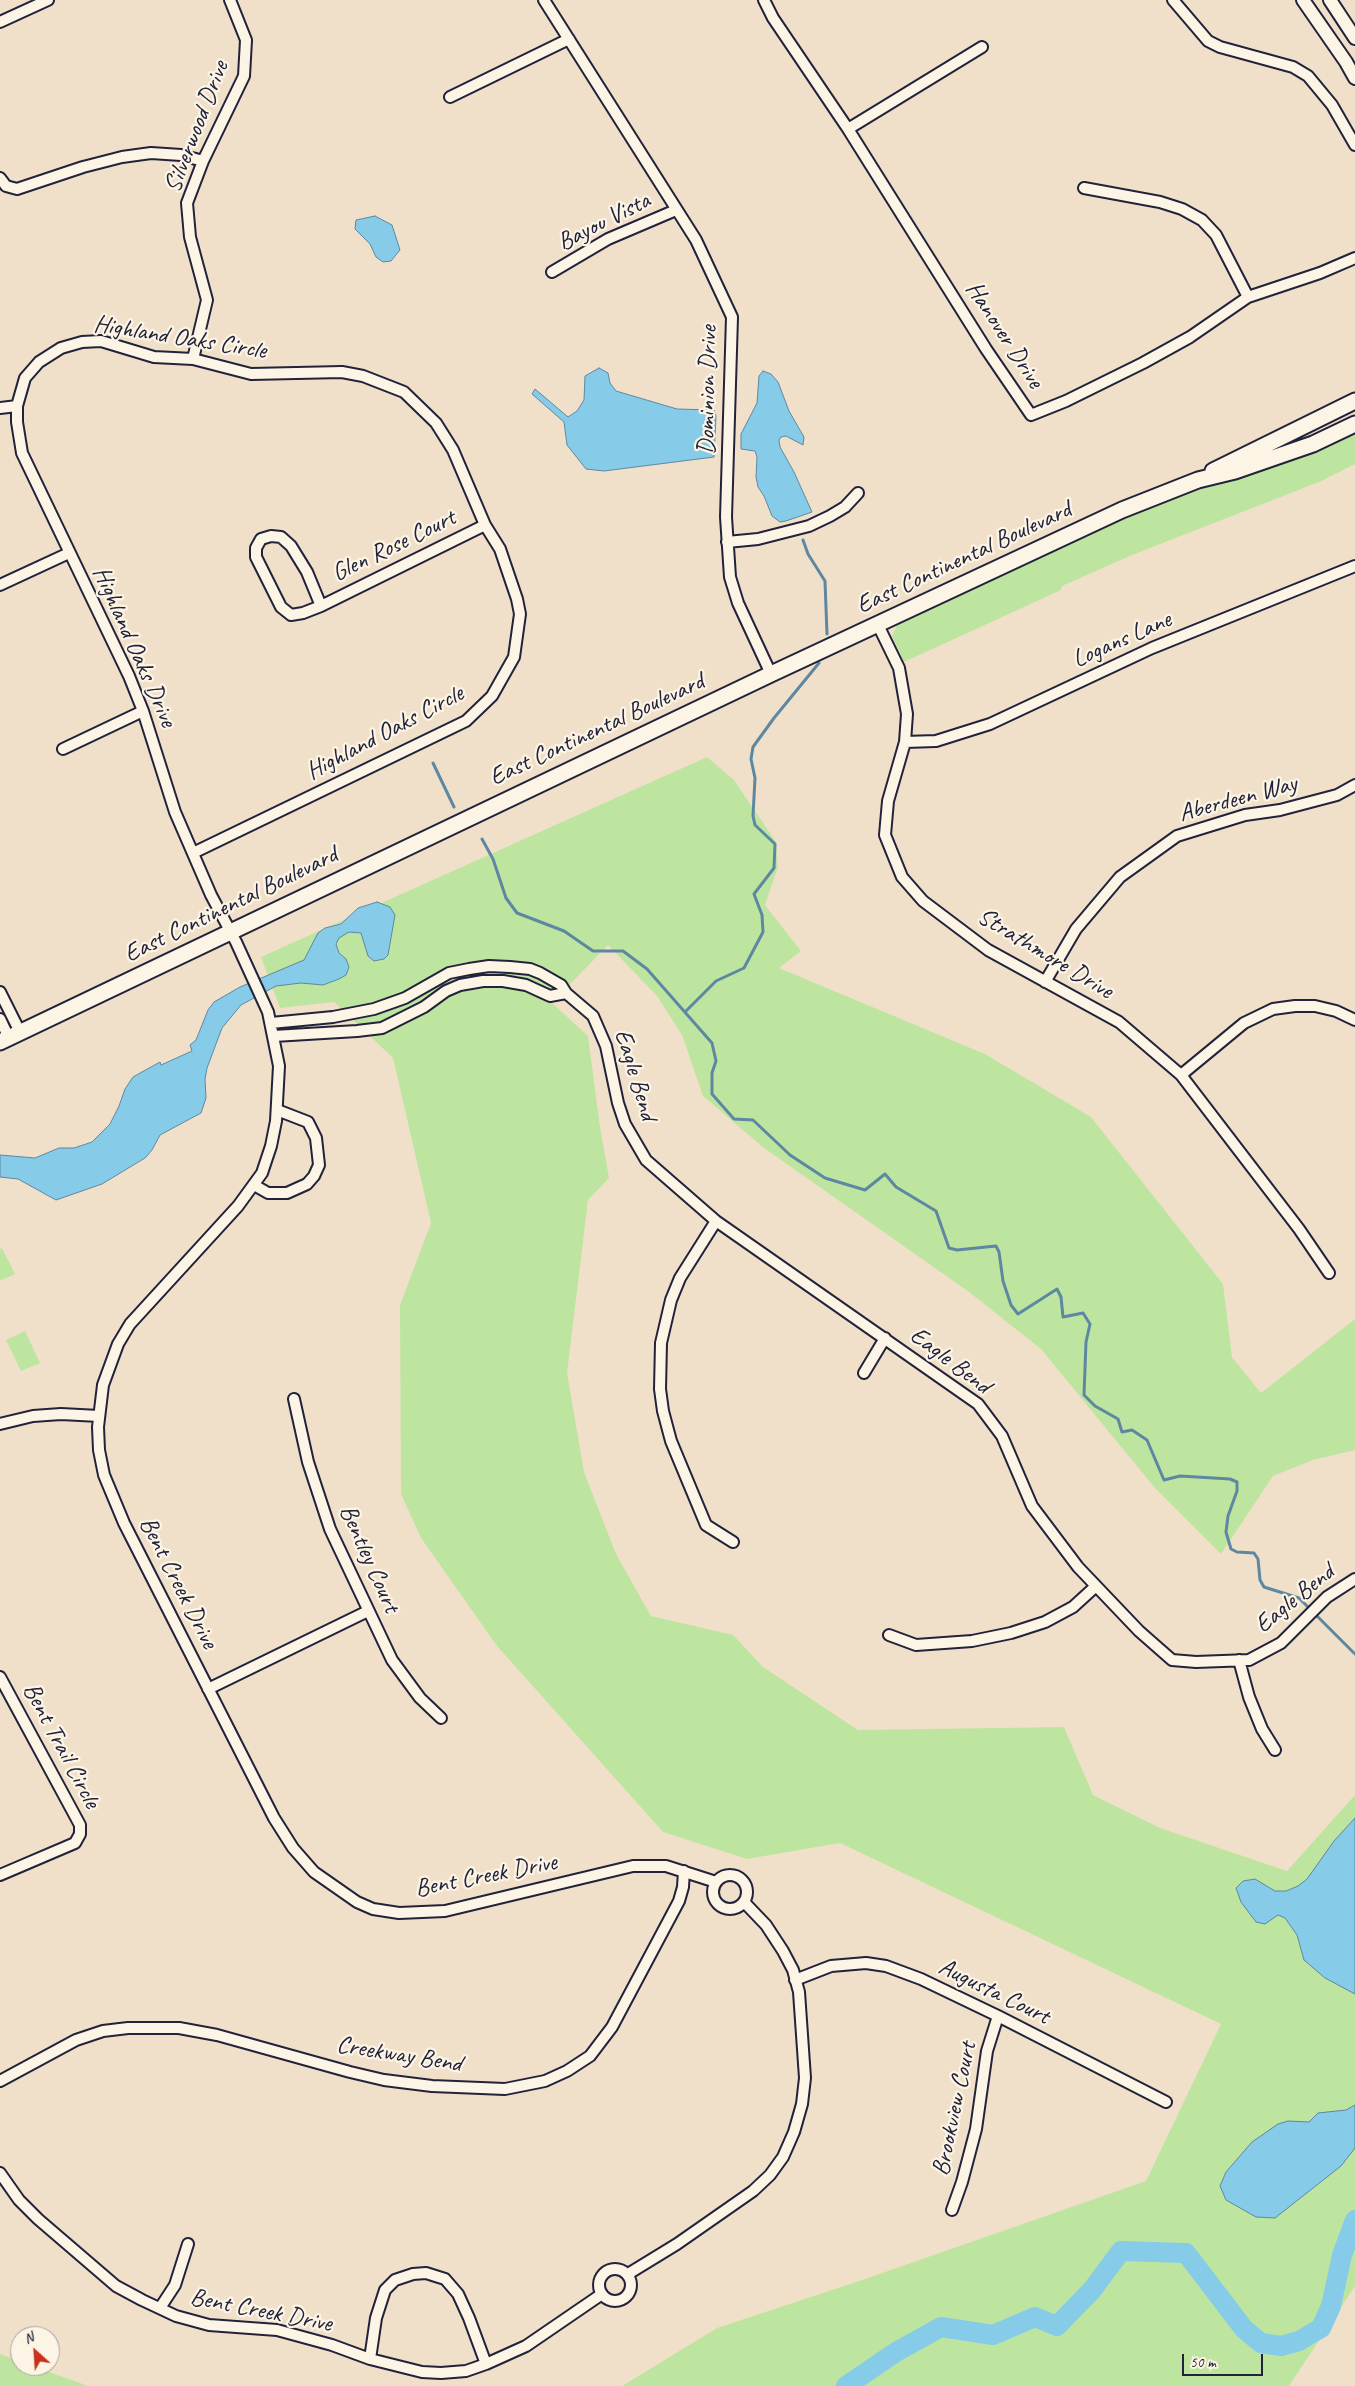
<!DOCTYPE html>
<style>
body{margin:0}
#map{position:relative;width:1355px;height:2386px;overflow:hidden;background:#f1e0c9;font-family:Caveat,sans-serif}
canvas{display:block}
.north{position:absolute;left:10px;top:2326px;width:50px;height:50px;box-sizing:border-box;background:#fcf5e5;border:1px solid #a5a1a1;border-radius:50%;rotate:334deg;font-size:14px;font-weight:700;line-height:20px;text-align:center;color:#22223b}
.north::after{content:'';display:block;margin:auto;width:18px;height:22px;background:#c8321e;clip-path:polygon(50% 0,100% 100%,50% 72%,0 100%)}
.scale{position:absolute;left:1182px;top:2354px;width:81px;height:22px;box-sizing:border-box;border:2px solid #22223b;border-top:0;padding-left:6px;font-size:15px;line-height:18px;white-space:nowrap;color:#22223b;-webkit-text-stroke:4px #fcf5e5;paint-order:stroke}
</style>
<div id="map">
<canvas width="1355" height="2386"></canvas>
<div class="north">N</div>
<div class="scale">50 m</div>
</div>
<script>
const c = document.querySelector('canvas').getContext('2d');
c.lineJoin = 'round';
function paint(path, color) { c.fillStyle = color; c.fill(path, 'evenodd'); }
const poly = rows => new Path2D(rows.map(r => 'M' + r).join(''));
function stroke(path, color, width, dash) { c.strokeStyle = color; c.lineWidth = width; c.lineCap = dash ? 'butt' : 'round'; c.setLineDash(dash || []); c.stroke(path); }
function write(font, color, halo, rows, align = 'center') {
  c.font = font + ' Caveat,sans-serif'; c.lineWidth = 4.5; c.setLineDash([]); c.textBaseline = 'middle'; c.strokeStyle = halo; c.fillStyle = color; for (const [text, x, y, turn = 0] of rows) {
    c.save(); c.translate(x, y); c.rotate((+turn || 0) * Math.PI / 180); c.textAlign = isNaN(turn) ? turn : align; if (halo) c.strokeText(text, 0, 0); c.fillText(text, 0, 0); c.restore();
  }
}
const green = poly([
 [1355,429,1355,464,1319,482,1132,555,1062,586,1061,590,904,662,892,636,897,625,905,619,1182,492],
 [707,757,734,780,776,842,778,867,765,905,801,951,779,968,985,1054,1091,1117,1223,1284,1232,1357,1261,1393,1355,1319,1355,1450,1313,1460,1273,1476,1221,1554,1154,1487,1041,1349,969,1292,764,1148,703,1096,682,1035,657,996,608,945,552,1003,588,1036,600,1127,609,1178,588,1200,567,1373,584,1472,616,1554,651,1616,733,1635,763,1667,858,1730,1064,1727,1093,1795,1160,1828,1287,1871,1355,1795,1355,2286,1289,2386,622,2386,717,2328,862,2280,1146,2181,1221,2024,840,1843,747,1859,663,1832,497,1646,421,1538,401,1494,400,1305,431,1223,393,1058,334,1002,280,1008,261,957],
 [2,1248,15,1274,0,1281,0,1249],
 [25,1331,40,1363,21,1371,6,1340],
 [0,2354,20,2361,20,2366,33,2366,88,2386,0,2386]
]);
const water = poly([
 [375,216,392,225,400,250,391,261,383,262,376,257,370,244,355,229,356,220,375,216],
 [599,368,608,373,610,383,616,391,677,409,714,410,716,416,714,457,604,471,586,469,567,445,564,422,532,394,535,389,568,417,577,411,584,400,585,376,599,368],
 [763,371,771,374,778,382,789,411,804,437,803,445,786,436,781,437,779,440,780,447,794,472,812,512,786,521,780,522,772,516,764,496,758,487,756,477,757,457,755,451,741,449,741,434,757,403,759,376,763,371],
 [377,902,390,907,395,915,388,955,384,959,374,961,368,956,361,933,349,932,339,938,336,944,339,953,346,959,349,967,346,975,339,979,323,985,301,983,276,986,241,1005,222,1028,207,1068,205,1079,206,1098,201,1113,160,1135,152,1150,145,1158,102,1184,56,1200,18,1179,0,1177,0,1155,35,1158,59,1148,74,1148,92,1142,110,1124,119,1106,125,1089,133,1077,160,1062,161,1065,192,1051,190,1045,196,1040,208,1010,214,1002,240,987,304,960,318,933,325,928,341,924,358,908,377,902],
 [1355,1818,1355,1994,1325,1978,1304,1960,1297,1935,1285,1918,1278,1915,1265,1924,1256,1922,1241,1902,1236,1888,1243,1881,1255,1879,1275,1891,1286,1891,1298,1886,1307,1879,1334,1841,1355,1818],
 [1355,2105,1355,2148,1341,2166,1275,2218,1256,2217,1226,2200,1220,2186,1226,2172,1252,2142,1278,2124,1288,2121,1309,2122,1318,2113,1346,2110,1355,2105]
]);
const stream = poly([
 [803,540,808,554,825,581,827,634],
 [433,763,454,807],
 [482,839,493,859,506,898,517,913,564,931,593,951,623,951,647,969,712,1043,716,1061,712,1073,712,1094,734,1119,753,1120,790,1155,825,1178,865,1190,885,1174,896,1187,936,1211,949,1248,957,1250,996,1246,999,1252,1003,1281,1011,1305,1018,1314,1057,1289,1061,1297,1063,1317,1083,1313,1090,1324,1086,1342,1084,1395,1095,1406,1118,1419,1122,1432,1132,1430,1147,1440,1164,1480,1180,1476,1230,1479,1237,1482,1237,1491,1228,1516,1226,1532,1231,1549,1237,1552,1254,1553,1258,1559,1260,1580,1264,1587,1299,1598,1355,1654],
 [685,1012,716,981,744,968,763,932,762,915,754,894,774,868,775,844,755,825,753,816,755,778,751,759,753,747,774,718,819,663]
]);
const river = poly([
 [846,2386,896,2352,941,2327,993,2335,1035,2317,1057,2326,1092,2290,1121,2251,1186,2253,1244,2329,1261,2343,1281,2346,1299,2341,1321,2328,1331,2306,1342,2255,1355,2220]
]);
const minor = poly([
 [544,0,696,240,732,317,726,517,730,577,738,603,771,674],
 [764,0,773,18,848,129,986,349,1031,415,1066,401,1143,363,1190,337,1248,297,1320,273,1355,258],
 [1173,0,1208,41,1220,47,1293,67,1308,76,1332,105,1355,145],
 [0,22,48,0],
 [450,97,569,39],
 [848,129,982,47],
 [0,178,6,186,17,189,83,167,122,157,151,153,181,155,203,161],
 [1084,188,1160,202,1182,209,1202,220,1216,235,1248,297],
 [552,272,608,239,676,210],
 [193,359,207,300,190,237,187,203,203,161,244,76,246,40,230,0],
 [0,408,17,406],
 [271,536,281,537,291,546,307,572,321,606,303,613,291,615,281,607,256,557,256,548,261,539,271,536],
 [727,542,758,539,809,526,830,516,845,507,858,493],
 [0,585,69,553],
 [321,606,485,525],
 [878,625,899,668,907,714,905,742,888,801,885,835,902,877,923,901,988,950,1119,1022,1181,1075,1299,1229,1329,1273],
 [905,742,936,741,990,724,1152,648,1355,566],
 [63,749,143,711],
 [193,853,466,721,492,696,514,657,520,614,517,599,500,549,485,525,453,450,436,423,404,392,363,376,342,372,251,374,193,359,154,357,101,341,82,342,61,348,39,362,25,378,17,406,17,422,22,453,129,676,143,711,175,812,211,895,236,942,268,1012,279,1066,276,1121,271,1146,262,1173,238,1206,130,1324,118,1344,103,1385,98,1427,99,1450,104,1475,124,1523,274,1818,293,1848,314,1872,357,1902,373,1909,399,1913,445,1911,633,1866,666,1866,716,1882],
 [1045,982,1076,929,1120,877,1177,836,1245,815,1280,810,1337,795,1355,785],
 [0,992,20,1032],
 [0,1019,9,1038],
 [271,1023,333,1017,374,1009,405,998,449,973,469,969,489,966,510,967,530,969,540,973,561,985,566,993,593,1016,606,1046,618,1103,625,1124,646,1160,716,1221,978,1404,1002,1436,1032,1506,1078,1567,1139,1631,1172,1660,1196,1662,1249,1660,1281,1643,1327,1597,1355,1579],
 [274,1036,357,1031,382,1028,424,1007,446,991,460,985,483,981,503,981,526,985,550,996,566,993],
 [1181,1075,1244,1023,1273,1009,1295,1006,1315,1006,1336,1011,1355,1020],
 [254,1185,268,1193,287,1193,307,1184,314,1176,319,1165,316,1138,308,1122,277,1110],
 [716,1221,680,1278,671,1300,661,1343,660,1389,663,1411,671,1441,706,1525,733,1542],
 [864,1373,885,1338],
 [294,1399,308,1462,330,1529,392,1660,420,1698,441,1718],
 [0,1424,33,1416,61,1414,99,1416],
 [889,1635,916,1645,972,1641,1011,1633,1045,1622,1073,1607,1096,1586],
 [1239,1660,1249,1697,1262,1729,1275,1750],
 [0,1677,80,1825,80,1834,75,1843,0,1875],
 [208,1689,368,1611],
 '713 1892a17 17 0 1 1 34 0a17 17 0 1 1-34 0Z',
 [795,1980,831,1966,866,1963,886,1966,921,1979,998,2016,1166,2102],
 [0,2081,76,2040,103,2031,128,2028,179,2028,217,2035,350,2072,384,2080,432,2086,505,2089,545,2081,567,2071,590,2056,612,2027,679,1901,683,1887,684,1871],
 [0,2173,19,2200,38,2219,116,2286,142,2300,176,2316,209,2325,277,2330,332,2345,370,2359,422,2372,441,2373,466,2371,486,2364,526,2346,602,2294],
 [952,2210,962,2182,976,2129,987,2051,998,2016],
 '599 2285a16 16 0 1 1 32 0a16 16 0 1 1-32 0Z',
 [628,2274,677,2244,753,2191,770,2175,783,2157,794,2132,802,2104,805,2078,799,1992,793,1970,783,1951,766,1925,744,1902],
 [160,2308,175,2285,188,2244],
 [370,2359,376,2318,385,2290,395,2280,413,2274,426,2273,445,2279,458,2294,469,2318,486,2364]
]);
const tertiary = poly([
 [1303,0,1346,62,1355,78],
 [1330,0,1355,38]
]);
const secondary = poly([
 [1213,471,1355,401],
 [0,1042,771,674,1122,510,1198,480,1235,471,1313,444,1355,424]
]);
const streetNames = [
 ["Silverwood Drive",197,127,-69],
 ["Bayou Vista",604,222,-27],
 ["Hanover Drive",1004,335,57],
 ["Highland Oaks Circle",180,338,9],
 ["Dominion Drive",708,390,-89],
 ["Glen Rose Court",394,546,-26],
 ["East Continental Boulevard",964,558,-25],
 ["Logans Lane",1122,640,-24],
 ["Highland Oaks Drive",134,647,66],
 ["East Continental Boulevard",597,730,-25],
 ["Highland Oaks Circle",385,733,-28],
 ["Aberdeen Way",1238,799,-15],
 ["East Continental Boulevard",231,905,-26],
 ["Strathmore Drive",1045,954,31],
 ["Eagle Bend",635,1075,73],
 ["Eagle Bend",950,1361,37],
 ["Bentley Court",369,1559,66],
 ["Bent Creek Drive",178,1583,63],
 ["Eagle Bend",1295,1599,-39],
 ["Bent Trail Circle",61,1746,62],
 ["Bent Creek Drive",486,1876,-11],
 ["Augusta Court",994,1992,26],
 ["Creekway Bend",399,2055,9],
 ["Brookview Court",955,2109,-78],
 ["Bent Creek Drive",261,2311,11]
];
paint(green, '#bee5a0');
paint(water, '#86cbe7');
stroke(water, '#5e87a2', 1);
stroke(stream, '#5e87a2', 3);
stroke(river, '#86cbe7', 20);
stroke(minor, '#22223b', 14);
stroke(tertiary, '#22223b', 16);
stroke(secondary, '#22223b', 19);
stroke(minor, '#fcf5e5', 10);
stroke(tertiary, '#fcf5e5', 12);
stroke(secondary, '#fcf5e5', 15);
write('25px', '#22223b', '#fcf5e5', streetNames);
</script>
